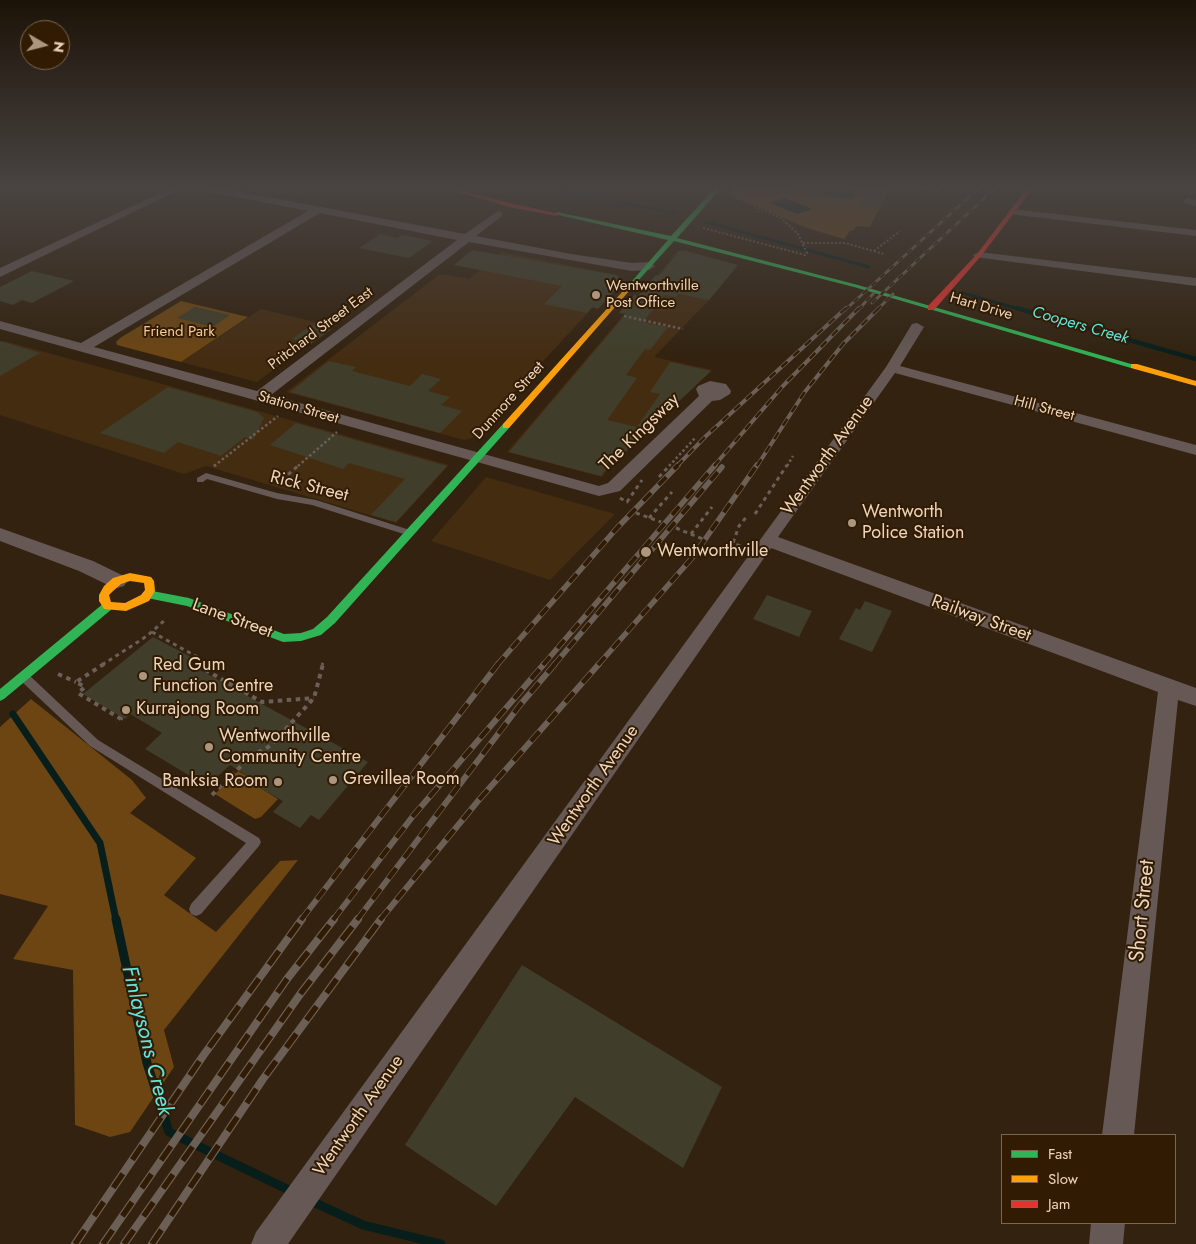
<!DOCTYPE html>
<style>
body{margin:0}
#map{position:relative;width:1196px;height:1244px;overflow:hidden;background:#32220f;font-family:Jost,sans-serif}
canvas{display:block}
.legend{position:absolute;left:1001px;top:1134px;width:175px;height:90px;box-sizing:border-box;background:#311c03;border:1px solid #7c664d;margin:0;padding:6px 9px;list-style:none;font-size:15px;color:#edd5bd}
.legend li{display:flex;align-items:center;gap:10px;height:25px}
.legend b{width:25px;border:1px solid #7c664d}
.north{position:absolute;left:20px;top:20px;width:50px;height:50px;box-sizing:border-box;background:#311c03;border:1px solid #7c664d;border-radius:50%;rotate:98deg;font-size:14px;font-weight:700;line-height:20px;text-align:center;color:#edd5bd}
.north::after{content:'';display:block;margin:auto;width:18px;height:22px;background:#ac9680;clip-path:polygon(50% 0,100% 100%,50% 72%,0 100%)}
</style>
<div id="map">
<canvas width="1196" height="1244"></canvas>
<ul class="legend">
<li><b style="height:6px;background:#30b455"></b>Fast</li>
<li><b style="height:6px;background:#ff9f0a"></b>Slow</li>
<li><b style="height:6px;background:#e5322d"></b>Jam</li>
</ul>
<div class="north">N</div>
</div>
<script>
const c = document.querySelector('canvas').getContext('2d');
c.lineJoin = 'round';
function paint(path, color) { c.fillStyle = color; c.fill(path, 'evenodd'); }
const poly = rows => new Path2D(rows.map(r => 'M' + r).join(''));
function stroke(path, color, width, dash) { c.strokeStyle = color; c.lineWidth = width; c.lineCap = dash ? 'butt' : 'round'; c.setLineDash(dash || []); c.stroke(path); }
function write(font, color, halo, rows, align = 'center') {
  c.font = font + ' Jost,sans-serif'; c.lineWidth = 4; c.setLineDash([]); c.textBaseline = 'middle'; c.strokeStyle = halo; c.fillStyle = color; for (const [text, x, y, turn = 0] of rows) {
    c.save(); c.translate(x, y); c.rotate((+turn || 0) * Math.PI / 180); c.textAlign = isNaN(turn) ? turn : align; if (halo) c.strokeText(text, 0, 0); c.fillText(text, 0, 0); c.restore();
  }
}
const built = poly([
 [685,250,738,265,709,300,654,357,712,370,625,453,617,456,602,477,507,452,678,251],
 [502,252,617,275,620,278,472,438,464,440,286,392,440,274,469,279],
 [261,309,332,326,257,382,181,362],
 [4,341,170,386,449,465,396,523,206,466,184,474,0,415,0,343],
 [486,477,615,514,550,580,431,541]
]);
const green = poly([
 [735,187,886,187,890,188,870,227,856,226,854,230,850,231,844,239,807,228,729,194],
 [181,301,248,317,181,362,117,345,116,342,120,338],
 [31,699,132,780,146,798,130,813,196,858,164,895,216,932,280,861,298,860,164,1030,174,1067,130,1132,110,1137,75,1125,73,970,13,959,48,906,0,894,0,727],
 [238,771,254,780,252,783,278,799,261,817,255,819,215,794]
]);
const water = poly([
 [783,187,833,187,857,190,852,199,782,188],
 [785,198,812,209,797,214,770,203]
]);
const streamFar3 = poly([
 [547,190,677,213],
 [706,222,869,267],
 [963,293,1022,310]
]);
const streamFar2 = poly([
 [1017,308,1196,359]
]);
const streamFar1 = poly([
 [13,714,100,843,116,920]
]);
const stream = poly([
 [116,919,147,1063,169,1132,293,1192],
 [311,1201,363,1225,441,1244]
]);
const building = poly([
 [868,192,886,195,880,209,860,206],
 [380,234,398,238,402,235,433,241,409,258,359,248],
 [472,250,616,275,623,282,598,309,592,307,587,313,544,304,562,286,454,265],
 [679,251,685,251,738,265,709,300,678,294,676,297,664,295,643,322,668,327,650,350,645,349,626,375,637,378,607,420,637,427,660,394,650,392,670,362,711,371,624,453,618,451,601,476,509,452,626,314,619,313,635,294,637,297,656,275,659,276],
 [32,271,74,281,32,303,22,300,13,305,0,301,0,287],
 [195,307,230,315,213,327,177,318],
 [313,324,332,329,311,344,292,339],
 [0,341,40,353,0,376],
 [329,361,356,367,352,371,410,386,422,374,441,379,428,391,450,397,441,405,462,411,440,433,290,392],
 [168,387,257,412,264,418,253,440,245,437,221,456,178,442,164,453,100,433],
 [296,423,397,452,447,466,396,522,371,515,405,479,349,463,343,469,270,445],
 [767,595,812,611,799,637,753,619],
 [865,601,892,611,872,652,839,639,856,608,860,610],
 [153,637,195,659,189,664,368,762,319,820,311,815,300,828,273,812,283,801,251,783,254,780,230,765,207,786,145,749,162,733,130,714,125,719,83,694],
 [522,965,722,1087,683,1168,575,1097,496,1206,405,1145]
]);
const pathFar3 = poly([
 [299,194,311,187],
 [703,228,805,255,807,253,798,234,781,218,730,195],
 [803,243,845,243,884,254],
 [874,251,900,231]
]);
const pathFar2 = poly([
 [624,316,683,329],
 [214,466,278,416],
 [298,466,337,432],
 [669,466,696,437],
 [787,466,793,456]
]);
const pathFar1 = poly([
 [214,466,216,465],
 [659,477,670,465],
 [276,485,299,465],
 [636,513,661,522],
 [755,514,787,465],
 [649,518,672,492],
 [676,528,703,539],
 [691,534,712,507],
 [740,546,733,543,739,526,748,515],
 [152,632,201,659,200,665],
 [102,665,147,636,165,620],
 [322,665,323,663]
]);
const path = poly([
 [104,664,76,682,85,687,78,693,121,719,117,722],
 [200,664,200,667,262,702,314,698],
 [58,674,76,682],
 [212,795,251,756,270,746,314,698,323,664]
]);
const lane = poly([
 [912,187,923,187,940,190,937,192,912,187],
 [206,473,277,493,316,500,413,531,414,533,410,536,312,505,277,499,207,479,203,482,197,482,197,478,206,473],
 [24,673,28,674,98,740,259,838,261,842,259,846,201,914,196,916,191,914,189,909,191,904,246,843,90,746,20,680,19,677,20,674,24,673]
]);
const street = poly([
 [0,187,8,187,0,191,0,187],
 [173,187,185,187,0,277,0,268,173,187],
 [196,187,215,187,465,234,498,211,502,212,502,216,476,236,571,254,632,263,649,262,655,266,649,270,632,271,469,242,271,395,599,486,608,483,699,396,696,389,698,386,710,381,726,384,731,391,730,394,720,400,712,401,620,491,599,496,0,329,0,321,81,343,308,211,201,190,196,187],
 [320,213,457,240,257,391,94,347,320,213],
 [1188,198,1196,200,1196,206,1184,203,1183,201,1188,198],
 [1013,209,1196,230,1196,236,1009,214,1008,212,1013,209],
 [979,252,1196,278,1196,286,975,257,973,255,979,252],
 [917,323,924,327,900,366,1196,445,1196,455,895,373,778,537,1196,688,1196,706,1178,700,1134,1135,1102,1135,1158,692,771,548,288,1244,251,1244,256,1232,886,367,912,324,917,323],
 [0,528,93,561,124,576,127,581,124,586,117,588,110,586,79,571,0,541,0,528],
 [1091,1223,1125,1223,1123,1244,1089,1244,1091,1223]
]);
const fast = poly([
 [716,187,722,187,677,238,858,285,1138,366,1131,368,854,287,674,241,636,283,632,283,632,281,668,240,554,214,557,212,671,236,716,187],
 [506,423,509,424,509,428,335,623,321,635,301,641,283,642,187,606,147,598,142,594,147,590,189,598,284,634,301,633,313,629,327,617,503,424,506,423],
 [108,602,114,606,112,609,4,699,0,701,0,689,104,603,108,602]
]);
const slow = poly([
 [632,281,637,282,509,428,503,428,503,424,632,281],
 [1131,364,1137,364,1196,381,1196,386,1131,368,1131,364],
 [130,573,151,577,154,581,155,591,149,601,126,611,104,609,99,601,99,595,104,586,113,578,130,573],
 [130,581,144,583,145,590,141,595,125,603,111,602,109,595,112,592,121,584,130,581]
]);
const jam = poly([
 [441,187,449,187,510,203,560,214,557,216,509,207,441,187],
 [1028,187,1034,187,981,256,934,310,928,310,928,306,977,254,1028,187]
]);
const railFar4 = poly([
 [872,303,996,187],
 [845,310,980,187],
 [858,310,874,293],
 [877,310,893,294]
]);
const railFar3 = poly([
 [677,466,706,436,846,308],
 [714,466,782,387,859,308],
 [757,466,804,393,843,344,879,308]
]);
const railFar2 = poly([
 [497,665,617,528,678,465],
 [543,665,715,465],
 [554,665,722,467],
 [598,665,692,558,757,465]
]);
const railFar1 = poly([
 [301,920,498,664],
 [333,920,413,816,544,664],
 [357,920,520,705,555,664],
 [380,920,478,801,599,664]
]);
const rail = poly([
 [75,1244,203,1056,302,919],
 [103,1244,287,979,334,919],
 [124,1244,301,993,358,919],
 [152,1244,263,1079,381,919]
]);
const pathBridge = poly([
 [620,498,627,502,642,480]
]);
const markers = [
 [596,295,5,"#ac9680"],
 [852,523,5,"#ac9680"],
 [646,552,6,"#ac9680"],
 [143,676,5,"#ac9680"],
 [126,710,5,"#ac9680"],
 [209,747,5,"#ac9680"],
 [333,780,5,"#ac9680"],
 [278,782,5,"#ac9680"]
];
const farPoinames = [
 ["Wentworthville",606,286],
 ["Post Office",606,303]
];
const farStreetnames = [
 ["Hart Drive",981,307,16],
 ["Pritchard Street East",321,329,-37],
 ["Dunmore Street",509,401,-48],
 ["Station Street",298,408,16],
 ["Hill Street",1044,409,15]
];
const farParknames = [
 ["Friend Park",179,332]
];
const farWaternames = [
 ["Coopers Creek",1080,326,16]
];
const streetNames = [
 ["The Kingsway",640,433,-44],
 ["Wentworth Avenue",828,456,-54],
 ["Rick Street",309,487,14],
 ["Lane Street",232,619,20],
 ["Railway Street",981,619,20],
 ["Wentworth Avenue",594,786,-55],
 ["Wentworth Avenue",359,1116,-55]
];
const poiNames = [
 ["Wentworth",862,513],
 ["Police Station",862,534],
 ["Wentworthville",657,552],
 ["Red Gum",153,666],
 ["Function Centre",153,687],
 ["Kurrajong Room",136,710],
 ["Wentworthville",219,737],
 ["Community Centre",219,758],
 ["Grevillea Room",343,780],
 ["Banksia Room",268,782,"right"]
];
const nearStreetnames = [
 ["Short Street",1143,911,-84]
];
const nearWaternames = [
 ["Finlaysons Creek",146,1041,76]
];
paint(built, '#442c11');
paint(green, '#6c4513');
paint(water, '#071e1b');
stroke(streamFar3, '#071e1b', 3);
stroke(streamFar2, '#071e1b', 4.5);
stroke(streamFar1, '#071e1b', 7);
stroke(stream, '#071e1b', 9);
paint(building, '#403e2a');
stroke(pathFar3, '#6b5f58', 2, [2, 2]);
stroke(pathFar2, '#6b5f58', 2.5, [2.5, 2.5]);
stroke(pathFar1, '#6b5f58', 3, [4, 4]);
stroke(path, '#6b5f58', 4, [4.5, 4.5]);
paint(lane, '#655855');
paint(street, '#655855');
paint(fast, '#30b455');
paint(slow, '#ff9f0a');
paint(jam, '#e5322d');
stroke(railFar4, '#6b5f56', 3);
stroke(railFar3, '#6b5f56', 4);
stroke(railFar2, '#6b5f56', 5.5);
stroke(railFar1, '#6b5f56', 6);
stroke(rail, '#6b5f56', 8);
stroke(railFar4, '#311c03', 2, [6]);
stroke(railFar3, '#311c03', 2.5, [8]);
stroke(railFar2, '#311c03', 4, [11]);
stroke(railFar1, '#311c03', 4.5, [13]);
stroke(rail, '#311c03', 5.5, [17]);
stroke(pathBridge, '#6b5f58', 3, [4, 4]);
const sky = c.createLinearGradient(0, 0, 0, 361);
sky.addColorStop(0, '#1c1308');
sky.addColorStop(0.52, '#494442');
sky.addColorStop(1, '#49444200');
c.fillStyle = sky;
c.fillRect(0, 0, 1196, 361);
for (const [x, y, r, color] of markers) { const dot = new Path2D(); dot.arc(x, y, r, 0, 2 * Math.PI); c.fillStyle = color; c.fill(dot); stroke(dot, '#311c03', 2); }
write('15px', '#edd5bd', '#311c03', farPoinames, 'left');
write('15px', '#edd5bd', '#311c03', farStreetnames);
write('15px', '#f6c99a', '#311c03', farParknames);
write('italic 16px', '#5fe6dc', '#311c03', farWaternames);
write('18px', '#edd5bd', '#311c03', streetNames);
write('18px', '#edd5bd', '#311c03', poiNames, 'left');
write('21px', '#edd5bd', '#311c03', nearStreetnames);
write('italic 22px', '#5fe6dc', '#311c03', nearWaternames);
</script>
